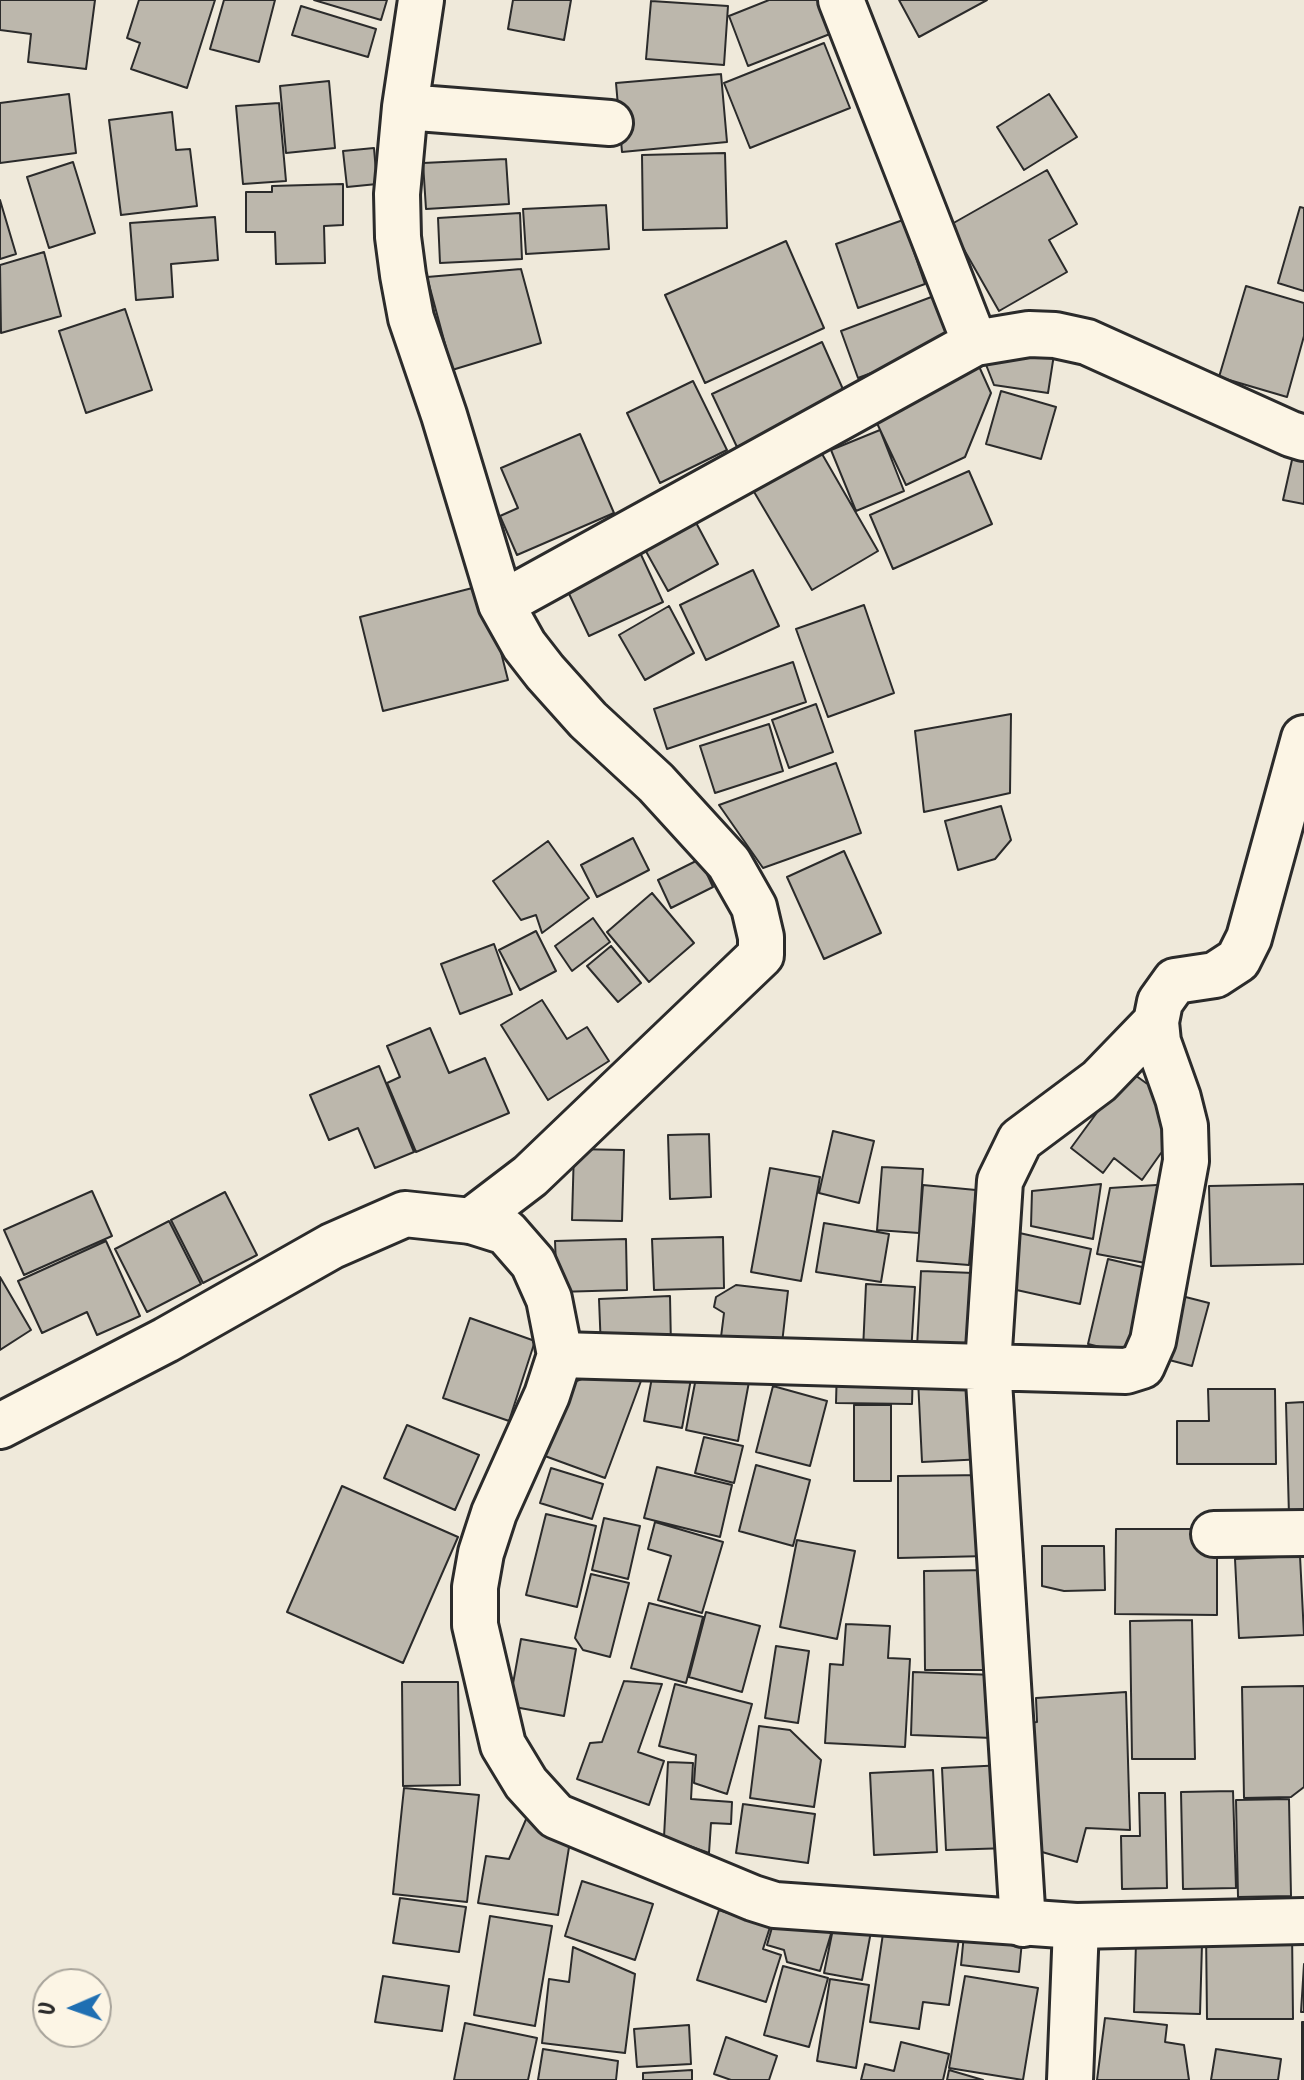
<!DOCTYPE html>
<style>
body{margin:0}
#map{position:relative;width:1304px;height:2080px;overflow:hidden;background:#efe9da;font-family:Kalam,sans-serif}
canvas{display:block}
.north{position:absolute;left:32px;top:1968px;width:80px;height:80px;box-sizing:border-box;background:#fcf5e5;border:2px solid #a8a49b;border-radius:50%;rotate:268deg;font-size:22px;font-weight:700;line-height:32px;text-align:center;color:#2b2b2b}
.north::after{content:'';display:block;margin:auto;width:28px;height:36px;background:#1f6fb2;clip-path:polygon(50% 0,100% 100%,50% 72%,0 100%)}
</style>
<div id="map">
<canvas width="1304" height="2080"></canvas>
<div class="north">U</div>
</div>
<script>
const c = document.querySelector('canvas').getContext('2d');
c.lineJoin = 'round';
function paint(path, color) { c.fillStyle = color; c.fill(path, 'evenodd'); }
const poly = rows => new Path2D(rows.map(r => 'M' + r).join(''));
function stroke(path, color, width, dash) { c.strokeStyle = color; c.lineWidth = width; c.lineCap = dash ? 'butt' : 'round'; c.setLineDash(dash || []); c.stroke(path); }
const building = poly([
 [0,0,95,0,86,69,28,62,31,34,0,30,0,0],
 [139,0,215,0,187,88,131,69,140,43,127,38,139,0],
 [224,0,275,0,259,62,210,49,224,0],
 [314,0,387,0,381,20,314,0],
 [513,0,571,0,564,40,508,29,513,0],
 [769,0,822,0,835,32,748,66,729,16,769,0],
 [899,0,987,0,919,37,899,0],
 [651,1,728,6,724,65,646,59,651,1],
 [301,6,376,29,368,57,292,35,301,6],
 [824,43,850,108,750,148,724,83,824,43],
 [721,74,727,142,622,152,616,83,721,74],
 [329,81,335,148,286,153,280,86,329,81],
 [69,94,76,153,0,163,0,103,69,94],
 [1049,94,1077,137,1024,170,997,127,1049,94],
 [279,103,286,181,243,184,236,106,279,103],
 [172,112,176,150,190,149,197,206,121,215,109,120,172,112],
 [374,148,377,184,347,187,343,151,374,148],
 [725,153,727,228,643,230,642,155,725,153],
 [506,159,509,204,426,209,423,163,506,159],
 [73,162,95,233,49,248,27,177,73,162],
 [1047,170,1077,224,1049,240,1067,272,999,311,950,225,1047,170],
 [343,184,343,225,324,226,325,263,276,264,275,232,246,232,246,192,272,192,272,186,343,184],
 [0,200,16,254,0,259,0,200],
 [606,205,609,249,526,254,523,209,606,205],
 [1300,207,1304,208,1304,291,1278,283,1300,207],
 [520,213,522,259,440,263,438,218,520,213],
 [215,217,218,260,171,264,173,297,136,300,130,223,215,217],
 [903,220,925,284,858,308,836,244,903,220],
 [786,241,824,328,705,383,665,295,786,241],
 [44,252,61,316,1,333,0,265,44,252],
 [521,269,541,343,452,370,427,277,521,269],
 [1246,286,1304,303,1304,336,1287,397,1219,377,1246,286],
 [934,296,952,343,858,378,841,331,934,296],
 [125,309,152,390,86,413,59,331,125,309],
 [822,342,846,396,737,447,712,394,822,342],
 [1055,348,1048,393,994,385,981,352,1055,348],
 [973,353,991,393,965,457,906,485,867,402,973,353],
 [693,381,727,450,660,483,627,413,693,381],
 [1001,391,1056,407,1041,459,986,444,1001,391],
 [880,430,904,491,856,511,831,450,880,430],
 [580,434,614,513,517,555,500,516,518,508,501,468,580,434],
 [814,440,878,551,812,590,747,480,814,440],
 [1294,451,1304,453,1304,504,1283,500,1294,451],
 [969,471,992,524,893,569,870,515,969,471],
 [693,517,718,564,668,591,643,546,693,517],
 [637,546,663,602,589,636,563,581,637,546],
 [753,570,779,626,706,660,680,605,753,570],
 [484,585,508,680,383,711,360,617,484,585],
 [864,605,894,693,828,717,796,629,864,605],
 [669,606,694,653,645,680,619,635,669,606],
 [793,662,806,702,667,749,654,709,793,662],
 [816,704,833,752,789,768,772,720,816,704],
 [1011,714,1010,793,924,812,915,731,1011,714],
 [769,724,783,771,715,793,700,746,769,724],
 [836,763,861,833,763,868,719,805,836,763],
 [1001,806,1011,840,995,859,958,870,945,821,1001,806],
 [633,838,649,870,597,897,581,865,633,838],
 [548,841,589,898,542,933,536,915,521,920,493,881,548,841],
 [844,851,881,933,824,959,787,877,844,851],
 [700,859,713,887,671,908,658,880,700,859],
 [652,893,694,943,649,982,607,932,652,893],
 [593,918,610,942,572,971,555,946,593,918],
 [536,931,556,971,520,990,499,950,536,931],
 [494,944,512,994,460,1014,441,964,494,944],
 [611,946,641,983,618,1002,587,966,611,946],
 [542,1000,567,1039,587,1027,609,1061,548,1100,501,1025,542,1000],
 [430,1028,449,1073,485,1058,509,1113,416,1152,387,1083,400,1077,387,1046,430,1028],
 [379,1066,414,1152,375,1168,358,1128,329,1140,310,1095,379,1066],
 [1128,1070,1146,1083,1172,1092,1174,1153,1161,1153,1142,1180,1114,1158,1103,1173,1071,1148,1128,1070],
 [833,1131,874,1141,859,1203,819,1193,833,1131],
 [709,1134,711,1197,670,1199,668,1135,709,1134],
 [574,1149,624,1150,622,1221,572,1220,574,1149],
 [882,1167,923,1169,919,1233,877,1230,882,1167],
 [770,1168,820,1177,801,1281,751,1272,770,1168],
 [1101,1184,1093,1239,1031,1226,1032,1191,1101,1184],
 [1172,1184,1156,1265,1097,1254,1110,1188,1172,1184],
 [1304,1184,1304,1264,1211,1266,1209,1186,1304,1184],
 [923,1185,976,1190,969,1265,917,1261,923,1185],
 [92,1191,112,1236,24,1275,4,1230,92,1191],
 [225,1192,257,1255,203,1283,171,1220,225,1192],
 [169,1221,201,1284,147,1312,115,1249,169,1221],
 [824,1223,889,1234,881,1282,816,1272,824,1223],
 [1015,1232,1091,1249,1080,1304,1003,1287,1015,1232],
 [723,1237,724,1288,654,1290,652,1239,723,1237],
 [626,1239,627,1290,557,1292,555,1241,626,1239],
 [106,1241,140,1316,97,1335,87,1312,42,1333,18,1281,106,1241],
 [1108,1259,1155,1270,1136,1356,1088,1344,1108,1259],
 [921,1271,974,1273,970,1349,917,1347,921,1271],
 [0,1277,31,1330,0,1350,0,1277],
 [866,1284,915,1287,911,1354,863,1350,866,1284],
 [736,1285,788,1291,781,1352,720,1345,724,1313,714,1307,716,1297,736,1285],
 [1170,1293,1209,1303,1192,1366,1154,1356,1170,1293],
 [670,1296,671,1347,601,1349,599,1299,670,1296],
 [470,1318,535,1341,509,1421,443,1398,470,1318],
 [655,1361,693,1368,682,1428,644,1421,655,1361],
 [699,1362,751,1371,738,1441,686,1430,699,1362],
 [617,1365,641,1381,605,1478,534,1452,559,1388,617,1365],
 [837,1366,913,1367,912,1404,836,1403,837,1366],
 [982,1376,985,1459,922,1462,918,1379,982,1376],
 [773,1386,827,1401,810,1466,756,1452,773,1386],
 [1208,1389,1275,1389,1276,1464,1177,1464,1177,1421,1209,1421,1208,1389],
 [1304,1402,1304,1516,1289,1516,1286,1403,1304,1402],
 [854,1405,891,1405,891,1481,854,1481,854,1405],
 [407,1425,479,1455,455,1510,384,1478,407,1425],
 [704,1437,743,1446,734,1483,695,1473,704,1437],
 [756,1465,810,1480,793,1546,739,1531,756,1465],
 [657,1467,732,1485,720,1537,644,1518,657,1467],
 [551,1468,603,1484,592,1519,540,1503,551,1468],
 [987,1475,988,1556,898,1558,898,1476,987,1475],
 [342,1486,458,1537,403,1663,287,1612,342,1486],
 [546,1514,596,1526,577,1607,526,1595,546,1514],
 [604,1518,640,1526,628,1579,592,1570,604,1518],
 [655,1522,723,1542,702,1613,658,1600,671,1556,648,1549,655,1522],
 [1116,1529,1200,1529,1217,1545,1217,1615,1115,1614,1116,1529],
 [797,1540,855,1551,837,1639,780,1627,797,1540],
 [1042,1546,1104,1546,1105,1590,1064,1591,1042,1586,1042,1546],
 [1300,1556,1304,1635,1239,1638,1235,1559,1300,1556],
 [988,1570,990,1670,925,1670,924,1571,988,1570],
 [591,1574,629,1583,610,1657,583,1650,575,1638,591,1574],
 [649,1603,703,1617,686,1683,631,1668,649,1603],
 [706,1612,760,1626,742,1692,689,1677,706,1612],
 [1192,1620,1195,1759,1132,1759,1130,1621,1192,1620],
 [846,1624,890,1626,888,1658,910,1659,905,1747,825,1743,830,1664,843,1665,846,1624],
 [521,1639,576,1649,564,1716,509,1706,521,1639],
 [776,1646,809,1651,798,1723,765,1718,776,1646],
 [913,1672,995,1675,993,1738,911,1735,913,1672],
 [624,1681,662,1684,638,1752,664,1761,649,1805,577,1779,590,1743,602,1742,624,1681],
 [402,1682,458,1682,460,1785,403,1786,402,1682],
 [675,1684,752,1704,727,1794,694,1783,696,1755,659,1746,675,1684],
 [1304,1686,1304,1787,1291,1797,1244,1798,1242,1687,1304,1686],
 [1126,1692,1130,1830,1086,1828,1077,1862,1028,1848,1026,1723,1037,1722,1036,1698,1126,1692],
 [759,1726,790,1730,821,1760,814,1807,750,1798,759,1726],
 [668,1762,693,1763,691,1799,732,1802,731,1824,711,1823,709,1853,664,1837,668,1762],
 [1005,1765,1009,1848,946,1850,942,1768,1005,1765],
 [933,1770,937,1852,874,1855,870,1773,933,1770],
 [404,1788,479,1795,467,1902,393,1894,404,1788],
 [1233,1791,1236,1888,1183,1889,1181,1792,1233,1791],
 [1139,1793,1165,1793,1167,1888,1122,1889,1121,1836,1140,1836,1139,1793],
 [1289,1799,1291,1896,1238,1897,1236,1800,1289,1799],
 [743,1804,815,1814,808,1863,736,1853,743,1804],
 [527,1817,571,1835,558,1915,478,1903,486,1856,509,1859,527,1817],
 [582,1881,653,1904,635,1960,565,1936,582,1881],
 [400,1898,466,1907,459,1952,393,1943,400,1898],
 [719,1910,770,1927,763,1949,781,1955,766,2002,697,1980,719,1910],
 [777,1910,833,1927,820,1971,787,1962,784,1950,767,1945,777,1910],
 [490,1916,552,1926,535,2026,474,2015,490,1916],
 [835,1919,872,1926,862,1980,824,1973,835,1919],
 [885,1920,960,1932,949,2005,923,2002,919,2029,870,2022,885,1920],
 [965,1924,1023,1931,1019,1972,961,1965,965,1924],
 [1292,1929,1293,2019,1207,2019,1206,1930,1292,1929],
 [1136,1942,1202,1944,1200,2014,1134,2012,1136,1942],
 [573,1947,635,1974,625,2053,542,2043,549,1979,569,1982,573,1947],
 [1304,1964,1304,2012,1301,2012,1304,1964],
 [783,1966,828,1978,809,2047,764,2035,783,1966],
 [383,1976,449,1986,442,2031,375,2022,383,1976],
 [965,1976,1038,1988,1023,2080,949,2068,965,1976],
 [830,1979,869,1985,856,2068,817,2061,830,1979],
 [1105,2018,1167,2025,1165,2042,1184,2045,1189,2080,1097,2080,1105,2018],
 [1302,2022,1304,2022,1304,2080,1302,2080,1302,2022],
 [465,2023,537,2038,528,2080,454,2080,465,2023],
 [689,2025,691,2064,637,2067,634,2029,689,2025],
 [726,2037,777,2056,769,2080,731,2080,714,2074,726,2037],
 [901,2042,949,2054,943,2080,861,2080,865,2064,894,2071,901,2042],
 [543,2049,618,2061,616,2080,538,2080,543,2049],
 [1216,2049,1281,2059,1278,2080,1211,2080,1216,2049],
 [692,2070,692,2080,643,2080,643,2073,692,2070],
 [949,2070,983,2080,947,2080,949,2070]
]);
const street = poly([
 [421,0,405,107,397,194,398,237,403,275,411,318,444,415,501,604,524,645,545,672,588,720,656,783,729,863,754,907,761,937,761,955,530,1176,471,1221],
 [841,0,975,343],
 [405,107,610,123],
 [501,604,975,343,1029,334,1055,335,1087,342,1291,434,1304,438],
 [560,1355,1126,1371,1142,1366,1153,1341,1186,1161,1185,1126,1178,1098,1158,1042,1156,1022,1160,1002,1175,981,1215,975,1238,960,1249,938,1304,738],
 [1214,1534,1304,1533],
 [1023,1924,988,1365,1000,1181,1020,1140,1099,1081,1156,1022],
 [1070,2080,1076,1926]
]);
const secondary = poly([
 [0,1426,166,1340,332,1246,405,1214,471,1221,506,1232,533,1263,549,1299,560,1355,547,1395,494,1513,481,1553,475,1587,475,1625,503,1745,526,1783,556,1816,753,1898,775,1905,1076,1926,1304,1921]
]);
paint(building, '#bcb7ac');
stroke(building, '#2b2b2b', 2);
stroke(street, '#2b2b2b', 50);
stroke(secondary, '#2b2b2b', 50);
stroke(street, '#fcf5e5', 44);
stroke(secondary, '#fcf5e5', 44);
</script>
